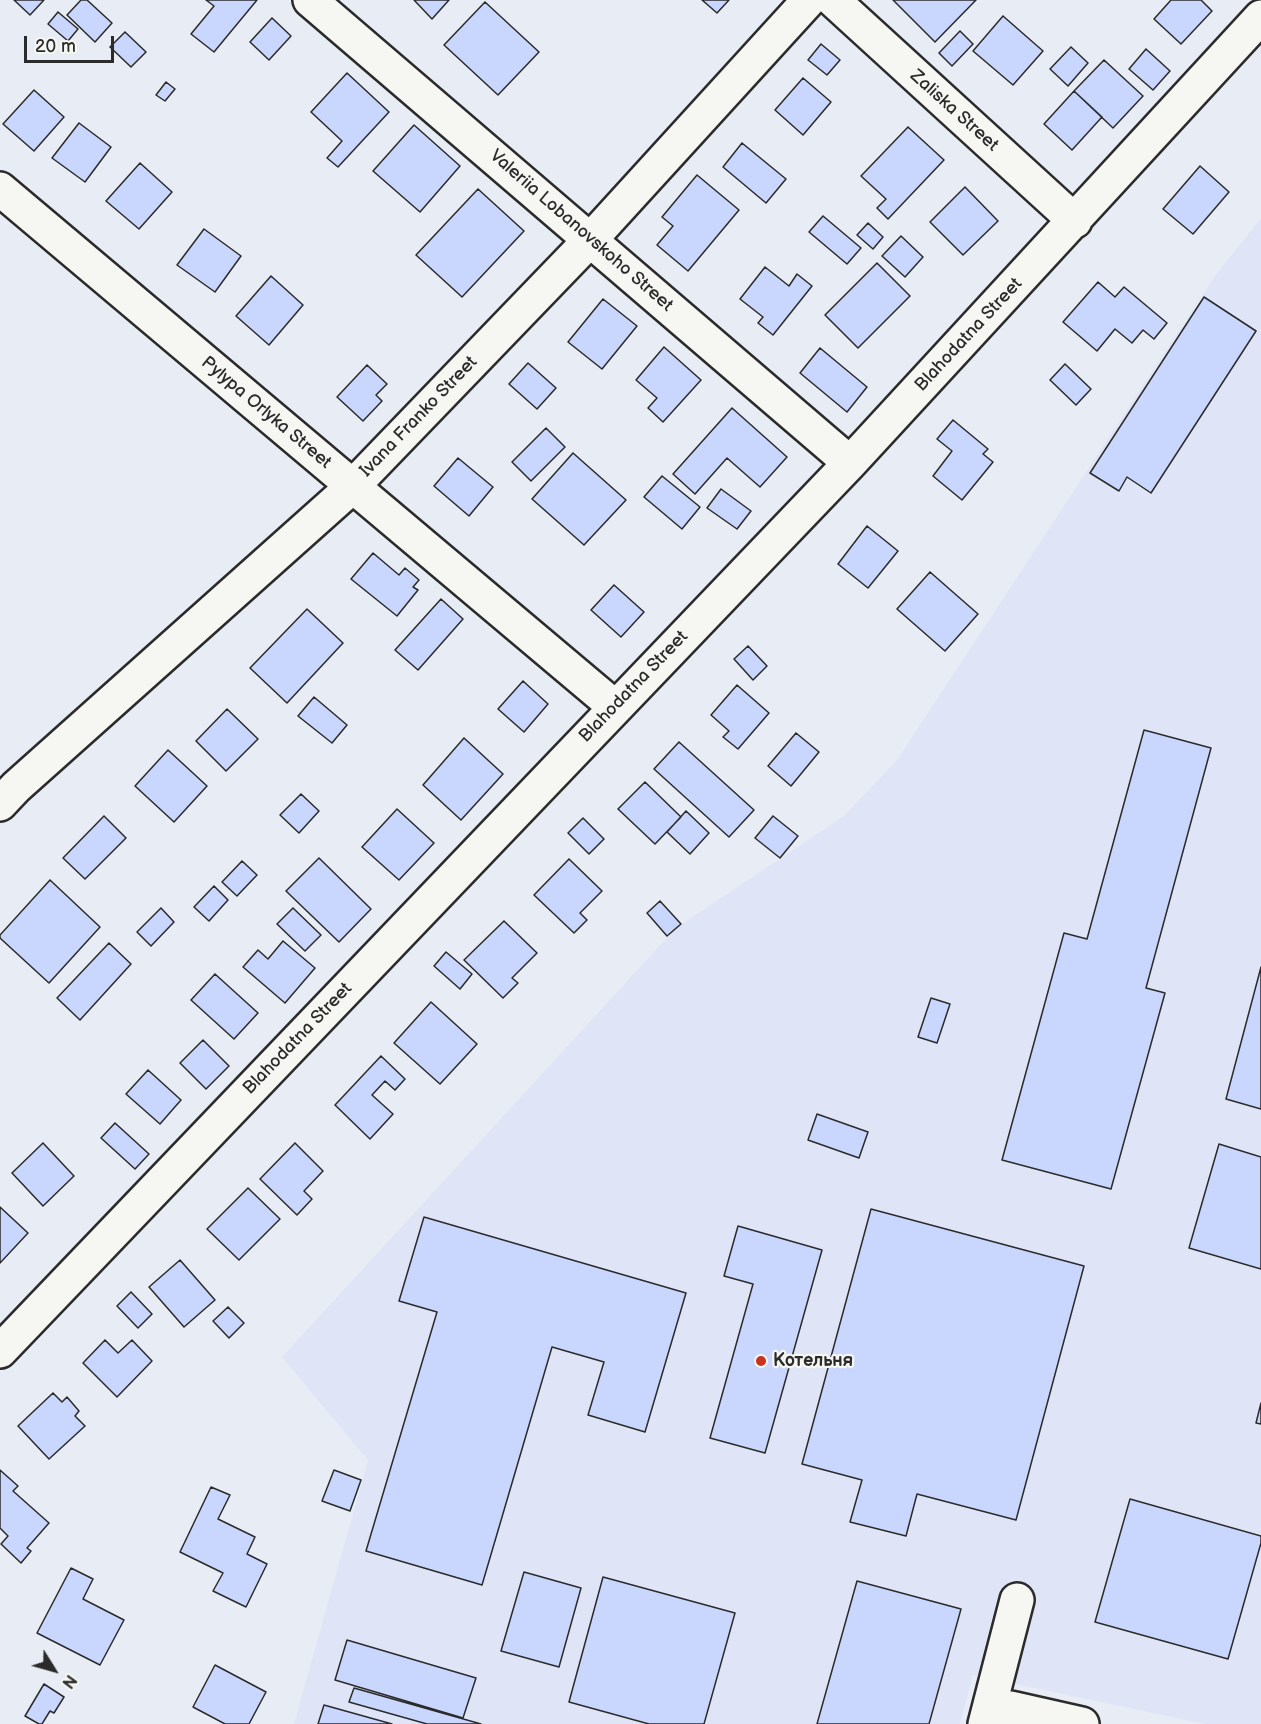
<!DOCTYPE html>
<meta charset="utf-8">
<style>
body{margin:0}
#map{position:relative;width:1261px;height:1724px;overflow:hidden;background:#e8ecf5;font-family:"Balsamiq Sans",sans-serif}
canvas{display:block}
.north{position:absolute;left:24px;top:1640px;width:60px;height:60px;-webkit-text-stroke:4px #f6f6f2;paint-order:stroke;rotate:127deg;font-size:16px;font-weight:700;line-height:24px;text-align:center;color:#2b2b2b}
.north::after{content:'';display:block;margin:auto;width:21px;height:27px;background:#2b2b2b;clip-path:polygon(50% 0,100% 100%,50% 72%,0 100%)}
.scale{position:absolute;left:24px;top:36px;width:90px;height:27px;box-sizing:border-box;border:3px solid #2b2b2b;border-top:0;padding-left:8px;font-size:18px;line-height:21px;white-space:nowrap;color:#2b2b2b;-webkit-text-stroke:4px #f6f6f2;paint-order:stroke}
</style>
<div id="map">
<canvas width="1261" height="1724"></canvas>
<div class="north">N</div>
<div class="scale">20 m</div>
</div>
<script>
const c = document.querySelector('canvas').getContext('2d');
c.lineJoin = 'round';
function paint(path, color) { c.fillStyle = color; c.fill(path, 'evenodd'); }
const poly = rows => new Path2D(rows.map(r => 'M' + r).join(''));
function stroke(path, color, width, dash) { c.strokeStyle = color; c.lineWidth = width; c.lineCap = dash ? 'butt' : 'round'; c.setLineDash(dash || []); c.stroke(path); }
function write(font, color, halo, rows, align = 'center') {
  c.font = font + ' "Balsamiq Sans",sans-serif'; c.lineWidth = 4.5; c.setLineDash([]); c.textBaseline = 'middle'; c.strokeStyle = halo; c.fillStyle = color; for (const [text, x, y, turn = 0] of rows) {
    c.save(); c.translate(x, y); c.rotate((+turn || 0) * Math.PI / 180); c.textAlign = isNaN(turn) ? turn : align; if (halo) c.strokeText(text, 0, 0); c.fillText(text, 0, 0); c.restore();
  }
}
const built = poly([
 [1261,218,1261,1724,1205,1724,973,1675,960,1724,294,1724,368,1460,282,1357,676,928,844,816,897,760,1217,273]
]);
const building = poly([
 [14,0,44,0,30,15,14,0],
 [81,0,87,0,112,23,95,42,67,15,81,0],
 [206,0,257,0,214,52,191,34,214,6,206,0],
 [414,0,449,0,432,19,414,0],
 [702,0,729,0,717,13,702,0],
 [893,0,976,0,935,42,893,0],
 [1171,0,1201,0,1212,11,1181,44,1154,19,1171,0],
 [485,2,539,52,498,95,444,45,485,2],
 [58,12,78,29,68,41,48,24,58,12],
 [1003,16,1043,51,1013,85,973,51,1003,16],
 [272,18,291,36,269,60,250,42,272,18],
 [960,31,973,44,952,66,939,53,960,31],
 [125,32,146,52,131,67,110,47,125,32],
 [821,44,840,60,827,75,808,60,821,44],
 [1071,47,1088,63,1068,86,1050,69,1071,47],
 [1146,49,1170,71,1153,90,1129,69,1146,49],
 [1104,60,1143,96,1113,128,1074,91,1104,60],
 [347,73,389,112,338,167,327,158,342,141,311,112,347,73],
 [803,78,831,102,803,135,775,110,803,78],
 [166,82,175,89,165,101,156,95,166,82],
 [34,90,64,117,34,151,3,124,34,90],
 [1074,91,1102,117,1072,150,1044,124,1074,91],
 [79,123,111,147,85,182,52,158,79,123],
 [414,125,460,166,420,212,373,171,414,125],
 [908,127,944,160,888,219,877,208,886,199,861,176,908,127],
 [742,143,786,179,766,203,723,167,742,143],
 [140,163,172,192,139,229,106,201,140,163],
 [1200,166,1229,192,1193,234,1163,209,1200,166],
 [697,175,739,210,688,271,657,245,673,226,662,217,697,175],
 [965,187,998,221,963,255,930,222,965,187],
 [478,189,524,231,462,297,416,255,478,189],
 [823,216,861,248,847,264,809,232,823,216],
 [868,223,883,237,873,249,857,235,868,223],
 [204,229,241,256,215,292,177,265,204,229],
 [901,236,923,257,905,277,882,256,901,236],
 [877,263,910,296,858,348,825,315,877,263],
 [765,267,789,286,797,274,812,286,773,335,758,323,763,317,740,299,765,267],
 [271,276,303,305,269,345,236,316,271,276],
 [1098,282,1115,297,1124,287,1167,323,1154,339,1143,330,1132,343,1115,329,1097,351,1063,322,1098,282],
 [1204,297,1256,331,1151,493,1127,477,1119,491,1090,473,1204,297],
 [603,299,637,326,602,369,568,342,603,299],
 [664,347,701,380,663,422,648,408,657,398,636,380,664,347],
 [820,348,867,387,847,412,800,373,820,348],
 [528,363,556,388,537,409,509,384,528,363],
 [1065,364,1091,389,1076,405,1050,380,1065,364],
 [367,365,387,384,376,395,382,401,363,421,337,397,367,365],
 [732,408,787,457,760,487,727,458,695,494,673,474,732,408],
 [953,420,988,449,983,454,993,462,962,500,933,476,952,451,937,439,953,420],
 [546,428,565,447,531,481,512,462,546,428],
 [573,453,626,500,584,545,532,499,573,453],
 [458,458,493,487,469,516,434,486,458,458],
 [662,476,700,507,682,529,644,497,662,476],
 [721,489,751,511,737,529,707,508,721,489],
 [867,526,898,551,868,588,838,564,867,526],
 [373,553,399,575,405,568,419,580,413,587,418,590,397,616,351,579,373,553],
 [930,572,978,614,945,651,897,609,930,572],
 [614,585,644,612,621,637,591,610,614,585],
 [441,599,463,619,418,670,395,650,441,599],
 [307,609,343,643,287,703,250,668,307,609],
 [748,646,767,666,753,680,734,659,748,646],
 [523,681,548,704,524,732,498,709,523,681],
 [737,685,769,713,738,749,723,737,729,731,711,715,737,685],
 [314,697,347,725,332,743,298,716,314,697],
 [227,709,258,739,226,771,196,741,227,709],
 [1144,730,1211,748,1146,988,1165,993,1111,1189,1002,1160,1064,933,1087,939,1144,730],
 [796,733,819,752,791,786,768,766,796,733],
 [464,738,503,774,461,820,423,785,464,738],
 [679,742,754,810,729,837,654,769,679,742],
 [168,750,207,786,174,822,135,786,168,750],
 [645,782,681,817,655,844,618,809,645,782],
 [301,794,319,811,299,833,280,815,301,794],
 [397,809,434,843,399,880,362,847,397,809],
 [686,811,709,833,690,854,667,832,686,811],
 [104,816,126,838,85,879,63,858,104,816],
 [773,816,798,836,780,858,755,838,773,816],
 [583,818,604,839,589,854,568,833,583,818],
 [319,858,371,909,339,942,286,891,319,858],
 [569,859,602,891,580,913,587,920,574,933,534,895,569,859],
 [242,861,257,875,237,896,222,882,242,861],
 [50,880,100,927,49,983,0,938,0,935,50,880],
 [214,886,228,900,209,921,194,907,214,886],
 [660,901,681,924,667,936,647,913,660,901],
 [161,908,174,922,151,946,137,932,161,908],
 [293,908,321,935,305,951,277,924,293,908],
 [504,921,537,953,512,978,518,983,503,998,464,960,504,921],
 [283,941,315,968,285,1003,243,967,258,950,268,959,283,941],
 [109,943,131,964,80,1020,57,998,109,943],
 [446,952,472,974,460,989,434,966,446,952],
 [1261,967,1261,1109,1226,1099,1261,967],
 [215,974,258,1013,234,1039,191,1000,215,974],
 [931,998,950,1004,937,1043,918,1037,931,998],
 [431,1002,477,1044,440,1084,394,1043,431,1002],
 [203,1040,229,1066,206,1089,180,1063,203,1040],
 [381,1056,405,1079,395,1090,385,1081,372,1095,393,1114,370,1139,335,1105,381,1056],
 [148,1070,181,1100,160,1124,126,1094,148,1070],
 [817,1114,868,1132,859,1158,808,1140,817,1114],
 [115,1123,149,1154,135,1169,101,1138,115,1123],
 [43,1143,74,1176,43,1206,12,1173,43,1143],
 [295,1143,323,1171,304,1191,312,1199,297,1215,260,1179,295,1143],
 [1219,1144,1261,1157,1261,1269,1189,1248,1219,1144],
 [248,1188,280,1219,239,1260,207,1229,248,1188],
 [0,1207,28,1233,0,1263,0,1207],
 [871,1209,1084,1266,1016,1520,917,1494,906,1536,850,1522,862,1480,802,1464,871,1209],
 [424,1217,686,1293,645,1432,588,1415,604,1362,552,1347,482,1585,366,1551,437,1312,399,1301,424,1217],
 [738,1226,822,1250,765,1453,710,1438,753,1284,724,1276,738,1226],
 [180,1260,215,1300,184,1327,149,1287,180,1260],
 [131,1292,152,1314,138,1328,117,1306,131,1292],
 [228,1307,244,1323,229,1338,213,1321,228,1307],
 [105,1340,118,1353,132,1340,152,1361,117,1397,83,1363,105,1340],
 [53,1393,62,1402,67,1397,79,1411,75,1416,85,1426,49,1459,18,1426,53,1393],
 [1261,1403,1261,1424,1256,1423,1261,1403],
 [0,1470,18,1486,13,1491,49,1523,27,1548,31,1551,21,1563,1,1544,8,1536,0,1528,0,1470],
 [334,1470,361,1480,350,1511,322,1501,334,1470],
 [211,1487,230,1495,218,1519,255,1537,247,1554,267,1564,246,1607,213,1591,223,1573,180,1552,211,1487],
 [1130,1499,1261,1536,1261,1543,1228,1659,1095,1622,1130,1499],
 [71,1568,93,1579,83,1599,124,1620,100,1665,37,1633,71,1568],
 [524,1572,581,1588,559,1667,501,1651,524,1572],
 [603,1577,735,1613,704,1724,649,1724,569,1702,603,1577],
 [857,1581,961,1609,929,1724,817,1724,857,1581],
 [347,1640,476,1678,463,1718,335,1680,347,1640],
 [215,1665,266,1692,249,1724,225,1724,193,1707,215,1665],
 [44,1684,64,1697,54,1713,50,1711,42,1724,39,1724,25,1716,44,1684],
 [354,1688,481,1724,427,1724,349,1702,354,1688],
 [324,1705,392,1724,318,1724,324,1705]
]);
const minor = poly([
 [310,0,850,463],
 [833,0,1075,221],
 [0,189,615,707],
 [0,804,16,787,353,486,591,239,809,0],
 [0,1351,850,463,1261,17],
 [986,1721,1011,1708,1082,1724],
 [985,1724,1017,1600]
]);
const markers = [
 [761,1361,6,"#c8321e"]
];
const streetNames = [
 ["Zaliska Street",954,111,42],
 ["Valeriia Lobanovskoho Street",581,231,41],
 ["Blahodatna Street",969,335,-47],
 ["Pylypa Orlyka Street",266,413,40],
 ["Ivana Franko Street",419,417,-46],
 ["Blahodatna Street",634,687,-46],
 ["Blahodatna Street",298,1039,-46]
];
const poiNames = [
 ["Котельня",773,1361]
];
paint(built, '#dfe5f7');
paint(building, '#c9d6fd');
stroke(building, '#2b2b2b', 1.5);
stroke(minor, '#2b2b2b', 38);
stroke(minor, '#f6f6f2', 33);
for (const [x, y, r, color] of markers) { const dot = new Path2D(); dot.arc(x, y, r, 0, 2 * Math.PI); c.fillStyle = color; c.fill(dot); stroke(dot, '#f6f6f2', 2); }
write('18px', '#2b2b2b', '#f6f6f2', streetNames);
write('bold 18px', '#2b2b2b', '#f6f6f2', poiNames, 'left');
</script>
